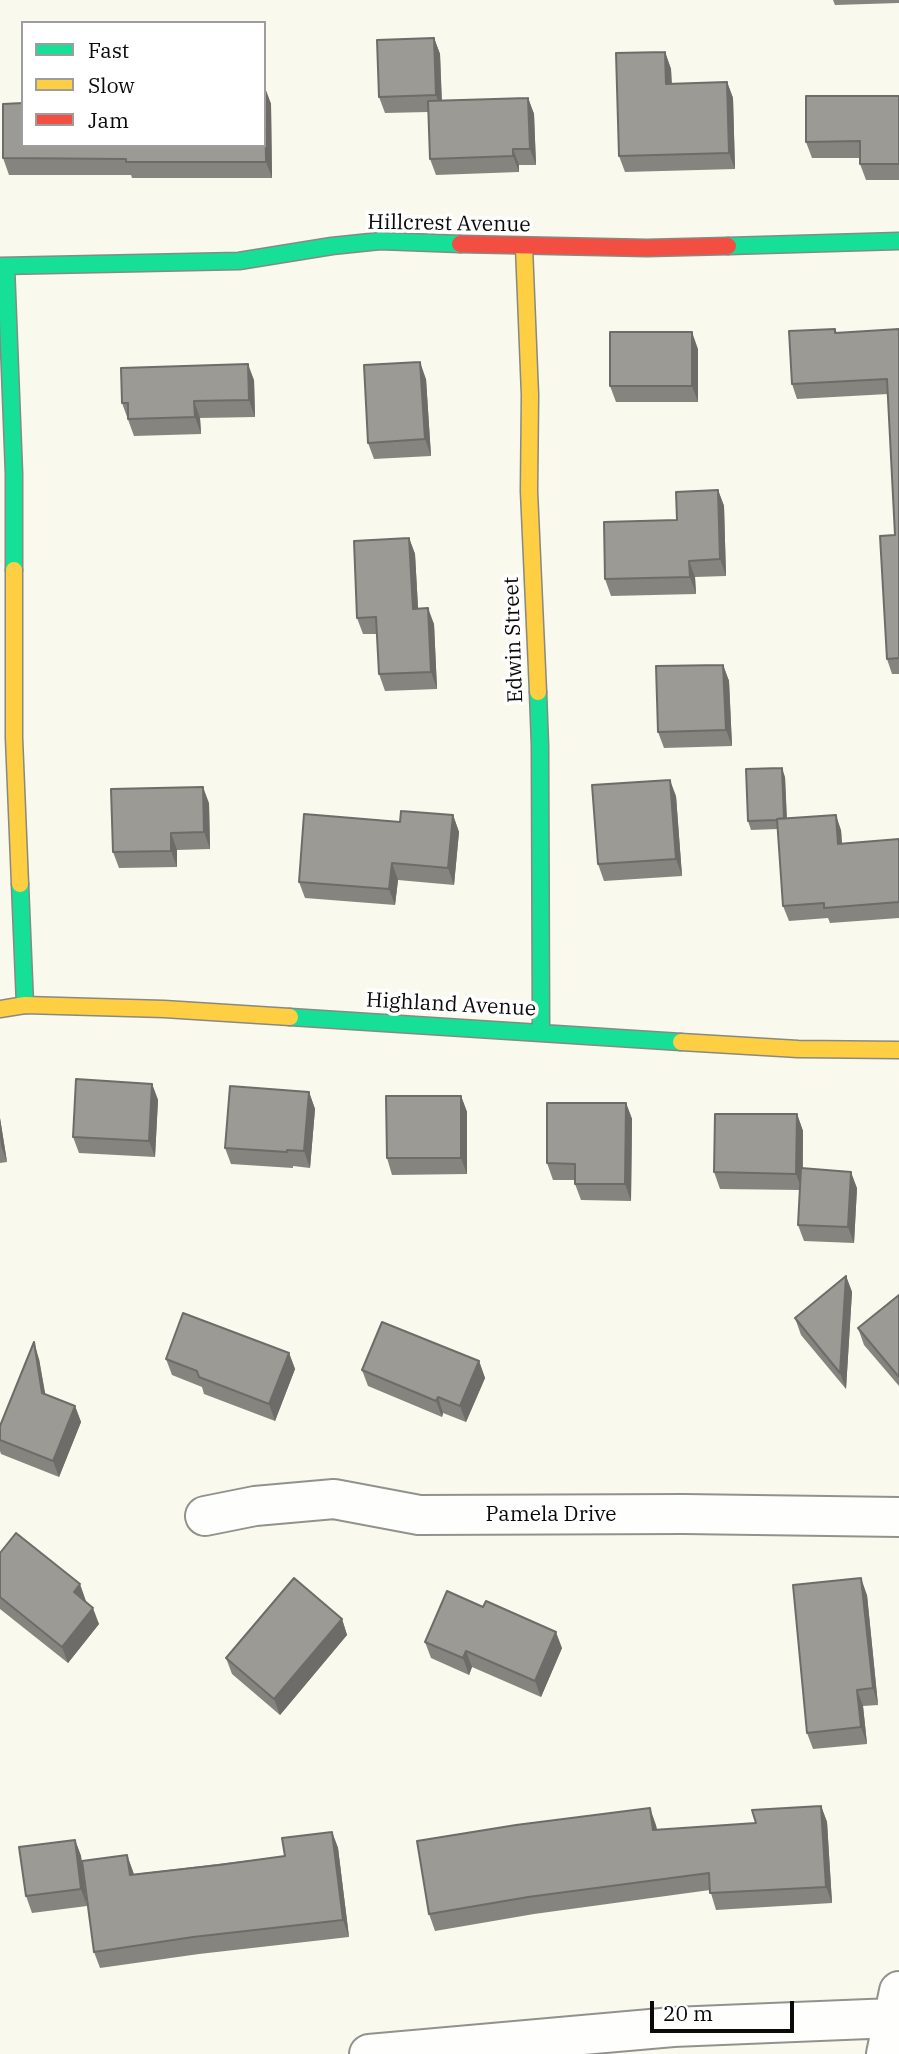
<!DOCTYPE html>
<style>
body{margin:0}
#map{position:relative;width:899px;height:2054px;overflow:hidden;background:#faf9ed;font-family:"IBM Plex Serif",serif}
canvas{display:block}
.legend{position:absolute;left:21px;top:21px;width:245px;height:126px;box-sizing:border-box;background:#fff;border:2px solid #9d9d9d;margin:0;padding:9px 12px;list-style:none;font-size:21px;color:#0a0a0a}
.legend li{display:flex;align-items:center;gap:14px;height:35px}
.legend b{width:35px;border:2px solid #9d9d9d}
.scale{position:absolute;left:650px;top:2001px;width:144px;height:32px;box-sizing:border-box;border:4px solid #0a0a0a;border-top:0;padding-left:9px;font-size:21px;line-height:24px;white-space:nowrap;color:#0a0a0a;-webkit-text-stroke:5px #fff;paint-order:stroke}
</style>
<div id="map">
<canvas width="899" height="2054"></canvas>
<ul class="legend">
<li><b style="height:9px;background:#16e098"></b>Fast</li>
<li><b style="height:9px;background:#ffcf43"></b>Slow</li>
<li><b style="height:9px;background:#f24e42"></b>Jam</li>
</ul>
<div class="scale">20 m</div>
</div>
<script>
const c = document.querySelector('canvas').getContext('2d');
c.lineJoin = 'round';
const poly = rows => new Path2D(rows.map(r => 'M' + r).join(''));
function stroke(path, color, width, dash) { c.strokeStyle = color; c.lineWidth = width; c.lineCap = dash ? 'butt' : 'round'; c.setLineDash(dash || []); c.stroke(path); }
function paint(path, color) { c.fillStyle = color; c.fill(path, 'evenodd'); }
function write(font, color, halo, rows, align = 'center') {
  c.font = font + ' "IBM Plex Serif",serif'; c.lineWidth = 7; c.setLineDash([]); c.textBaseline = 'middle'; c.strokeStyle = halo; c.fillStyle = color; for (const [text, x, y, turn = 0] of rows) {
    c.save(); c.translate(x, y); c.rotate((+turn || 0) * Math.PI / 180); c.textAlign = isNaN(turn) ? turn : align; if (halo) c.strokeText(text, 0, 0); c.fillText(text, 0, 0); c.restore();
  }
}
const street = poly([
 [205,1516,255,1506,334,1499,419,1515,684,1514,899,1517],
 [369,2054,673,2027,893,2018],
 [886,2054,899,1991]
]);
const fast = poly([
 [728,246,899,241],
 [0,266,239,261,332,246,380,241,460,244],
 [6,266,14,474,14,570],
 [538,692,540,746,541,1032],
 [20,884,25,1005],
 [290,1017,681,1042]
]);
const slow = poly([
 [524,247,530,395,529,491,538,692],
 [14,570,14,738,20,884],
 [0,1009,25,1005,164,1009,290,1017],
 [681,1042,798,1049,899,1050]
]);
const jam = poly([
 [460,244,647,248,728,246]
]);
const wall = poly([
 [833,0,899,0,899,3,835,5],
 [434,38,440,54,442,101,528,98,534,114,536,165,519,165,519,172,436,175,430,159,428,112,385,113,379,97],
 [665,52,671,69,672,84,727,82,733,98,735,169,625,172,619,156],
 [265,88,271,104,272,178,132,178,131,175,9,175,3,158,23,145],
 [899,96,899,180,866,180,860,164,860,158,812,158,806,142],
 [835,329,837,333,899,329,899,674,892,674,887,659,895,535,888,394,797,399,792,384],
 [698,349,698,402,616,402,610,386],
 [426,379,431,456,374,459,368,443],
 [254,380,255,417,200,418,201,434,134,436,122,403],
 [718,490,724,506,726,576,695,577,696,594,611,596,605,579,677,520],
 [409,538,415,554,418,608,434,624,437,689,385,691,379,674,377,634,363,634,357,618],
 [723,665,729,681,732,746,664,748,658,732],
 [785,777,787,818,841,830,842,844,899,839,899,918,830,923,828,918,789,921,783,906,778,829,751,830,748,821],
 [676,796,682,876,604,881,598,864],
 [209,803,210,849,177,850,177,867,119,868,113,852],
 [453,815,459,832,454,885,398,880,395,905,305,898,299,882,400,822],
 [152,1084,158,1100,155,1157,79,1153,73,1137],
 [309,1092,315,1109,310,1168,293,1166,293,1168,231,1164,225,1148],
 [461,1096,467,1112,467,1174,392,1175,387,1158],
 [626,1103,632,1119,631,1201,581,1200,575,1184,575,1180,553,1180,547,1163],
 [797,1114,803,1131,803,1168,857,1188,854,1243,804,1241,798,1225,800,1190,720,1189,714,1172],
 [0,1118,7,1162,0,1163],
 [846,1276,852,1292,846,1389,801,1335,795,1318],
 [899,1295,899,1386,864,1345,858,1328],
 [289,1353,295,1369,275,1421,204,1394,202,1387,172,1375,166,1359],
 [39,1359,45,1394,75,1406,81,1422,59,1477,1,1454,0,1451,0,1426],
 [479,1361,485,1378,466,1422,443,1413,442,1417,368,1386,362,1370],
 [0,1553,86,1601,86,1602,99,1624,68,1663,0,1609],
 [867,1595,878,1705,863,1706,867,1744,813,1749,807,1733],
 [342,1619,347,1635,280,1715,232,1674,226,1658],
 [425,1642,562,1648,541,1697,472,1667,469,1675,431,1658],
 [821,1806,827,1822,832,1903,716,1910,710,1890,534,1914,435,1931,429,1914,656,1825,657,1830,756,1823],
 [332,1832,338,1848,349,1937,199,1954,100,1968,94,1952,127,1855,134,1874,285,1856],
 [75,1840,81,1856,87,1906,32,1913,26,1896]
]);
const shadedWall = poly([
 [434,38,440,54,442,112,436,95],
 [665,52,671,69,672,100,666,84],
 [727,82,733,98,735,169,729,153],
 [265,88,271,104,272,178,266,162],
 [528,98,534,114,536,165,530,149],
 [513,149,519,165,519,172,513,156],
 [692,332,698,349,698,402,692,386],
 [420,362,426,379,431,456,425,439],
 [248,364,254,380,255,417,249,400],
 [194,401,200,418,201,434,195,417],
 [718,490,724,506,726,576,720,559],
 [409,538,415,554,419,625,413,609],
 [689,561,695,577,696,594,690,577],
 [428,608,434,624,437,689,431,672],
 [723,665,729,681,732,746,726,730],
 [782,768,785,777,787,829,784,820],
 [670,780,676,796,682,876,676,859],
 [203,787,209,803,210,849,204,832],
 [453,815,459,832,454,885,448,868],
 [836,815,841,830,843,860,838,844],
 [171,833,177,850,177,867,171,851],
 [392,863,398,880,395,905,389,889],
 [152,1084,158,1100,155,1157,149,1141],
 [309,1092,315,1109,310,1168,304,1151],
 [461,1096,467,1112,467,1174,461,1158],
 [626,1103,632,1119,631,1201,625,1184],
 [797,1114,803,1131,802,1190,796,1174],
 [0,1118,7,1162,1,1146,0,1137],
 [851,1172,857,1188,854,1243,848,1227],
 [846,1276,852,1292,846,1389,840,1373],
 [34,1342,39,1359,48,1409,42,1393],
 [289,1353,295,1369,275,1421,269,1404],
 [479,1361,485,1378,466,1422,460,1406],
 [438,1397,443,1413,442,1417,436,1401],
 [75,1406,81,1422,59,1477,53,1461],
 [861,1578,867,1595,878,1705,873,1688],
 [80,1584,86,1601,80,1609,74,1592],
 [93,1608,99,1624,68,1663,62,1647],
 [342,1619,347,1635,280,1715,274,1699],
 [556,1632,562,1648,541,1697,535,1681],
 [466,1651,472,1667,469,1675,463,1658],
 [857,1690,863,1706,867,1744,861,1727],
 [821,1806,827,1822,832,1903,826,1887],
 [650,1808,656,1825,659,1846,653,1830],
 [332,1832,338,1848,349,1937,343,1920],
 [75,1840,81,1856,87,1906,81,1889],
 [127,1855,133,1872,136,1891,130,1875]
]);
const building = poly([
 [434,38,436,95,379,97,377,40,434,38],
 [665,52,666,84,727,82,729,153,619,156,616,53,665,52],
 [264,88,265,88,266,162,126,162,126,159,3,158,3,104,23,103,23,145,264,145,264,88],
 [806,96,899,96,899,164,860,164,860,141,806,142,806,96],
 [528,98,530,149,513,149,513,156,430,159,428,101,528,98],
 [835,329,835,333,899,329,899,658,887,659,880,536,895,535,887,379,792,384,789,331,835,329],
 [610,332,692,332,692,386,610,386,610,332],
 [420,362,425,439,368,443,364,365,420,362],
 [248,364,249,400,194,401,195,417,128,419,128,403,122,403,121,368,248,364],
 [718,490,720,559,689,561,690,577,605,579,604,522,677,520,676,492,718,490],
 [409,538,413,609,428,608,431,672,379,674,376,617,357,618,354,541,409,538],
 [723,665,726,730,658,732,656,666,723,665],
 [782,768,784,818,777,819,777,820,748,821,746,769,782,768],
 [670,780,676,859,598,864,592,785,670,780],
 [203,787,204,832,171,833,171,851,113,852,111,789,203,787],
 [401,811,453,815,448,868,392,863,389,889,299,882,304,814,400,822,401,811],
 [836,815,838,844,899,839,899,902,824,908,824,903,783,906,777,819,836,815],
 [76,1079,152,1084,149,1141,73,1137,76,1079],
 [230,1086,309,1092,304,1151,287,1150,287,1152,225,1148,230,1086],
 [386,1096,461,1096,461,1158,387,1158,386,1096],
 [547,1103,626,1103,625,1184,575,1184,575,1164,547,1163,547,1103],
 [715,1114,797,1114,796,1174,714,1172,715,1114],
 [801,1168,851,1172,848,1227,798,1225,801,1168],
 [846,1276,840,1373,795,1318,846,1276],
 [899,1295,899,1377,858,1328,899,1295],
 [183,1313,289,1353,269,1404,199,1377,197,1371,166,1359,183,1313],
 [382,1322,479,1361,460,1406,438,1397,436,1401,362,1370,382,1322],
 [34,1342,42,1393,75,1406,53,1461,0,1440,0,1426,34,1342],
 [16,1533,80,1584,74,1592,93,1608,62,1647,0,1597,0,1553,16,1533],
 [294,1578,342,1619,274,1699,226,1658,294,1578],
 [861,1578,873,1688,857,1690,861,1727,807,1733,793,1585,861,1578],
 [447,1591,483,1607,486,1601,556,1632,535,1681,466,1651,463,1658,425,1642,447,1591],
 [821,1806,826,1887,710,1893,709,1873,528,1897,429,1914,417,1841,516,1825,650,1808,653,1830,756,1823,752,1810,821,1806],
 [332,1832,343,1920,193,1937,94,1952,82,1861,127,1855,130,1875,219,1865,285,1856,282,1838,332,1832],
 [75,1840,81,1889,26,1896,19,1847,75,1840]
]);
const streetNames = [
 ["Hillcrest Avenue",449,224,1],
 ["Edwin Street",514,640,-92],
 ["Highland Avenue",451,1005,3],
 ["Pamela Drive",551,1515]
];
stroke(street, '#92928c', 42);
stroke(fast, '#898883', 19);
stroke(slow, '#898883', 19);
stroke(jam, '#898883', 19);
stroke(street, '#fefefc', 38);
stroke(fast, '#16e098', 16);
stroke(slow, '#ffcf43', 16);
stroke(jam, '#f24e42', 16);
paint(wall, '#86847f');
paint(shadedWall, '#6d6c68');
paint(building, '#9c9a94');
stroke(building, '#6d6c68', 2);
write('21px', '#0a0a0a', '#fff', streetNames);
</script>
